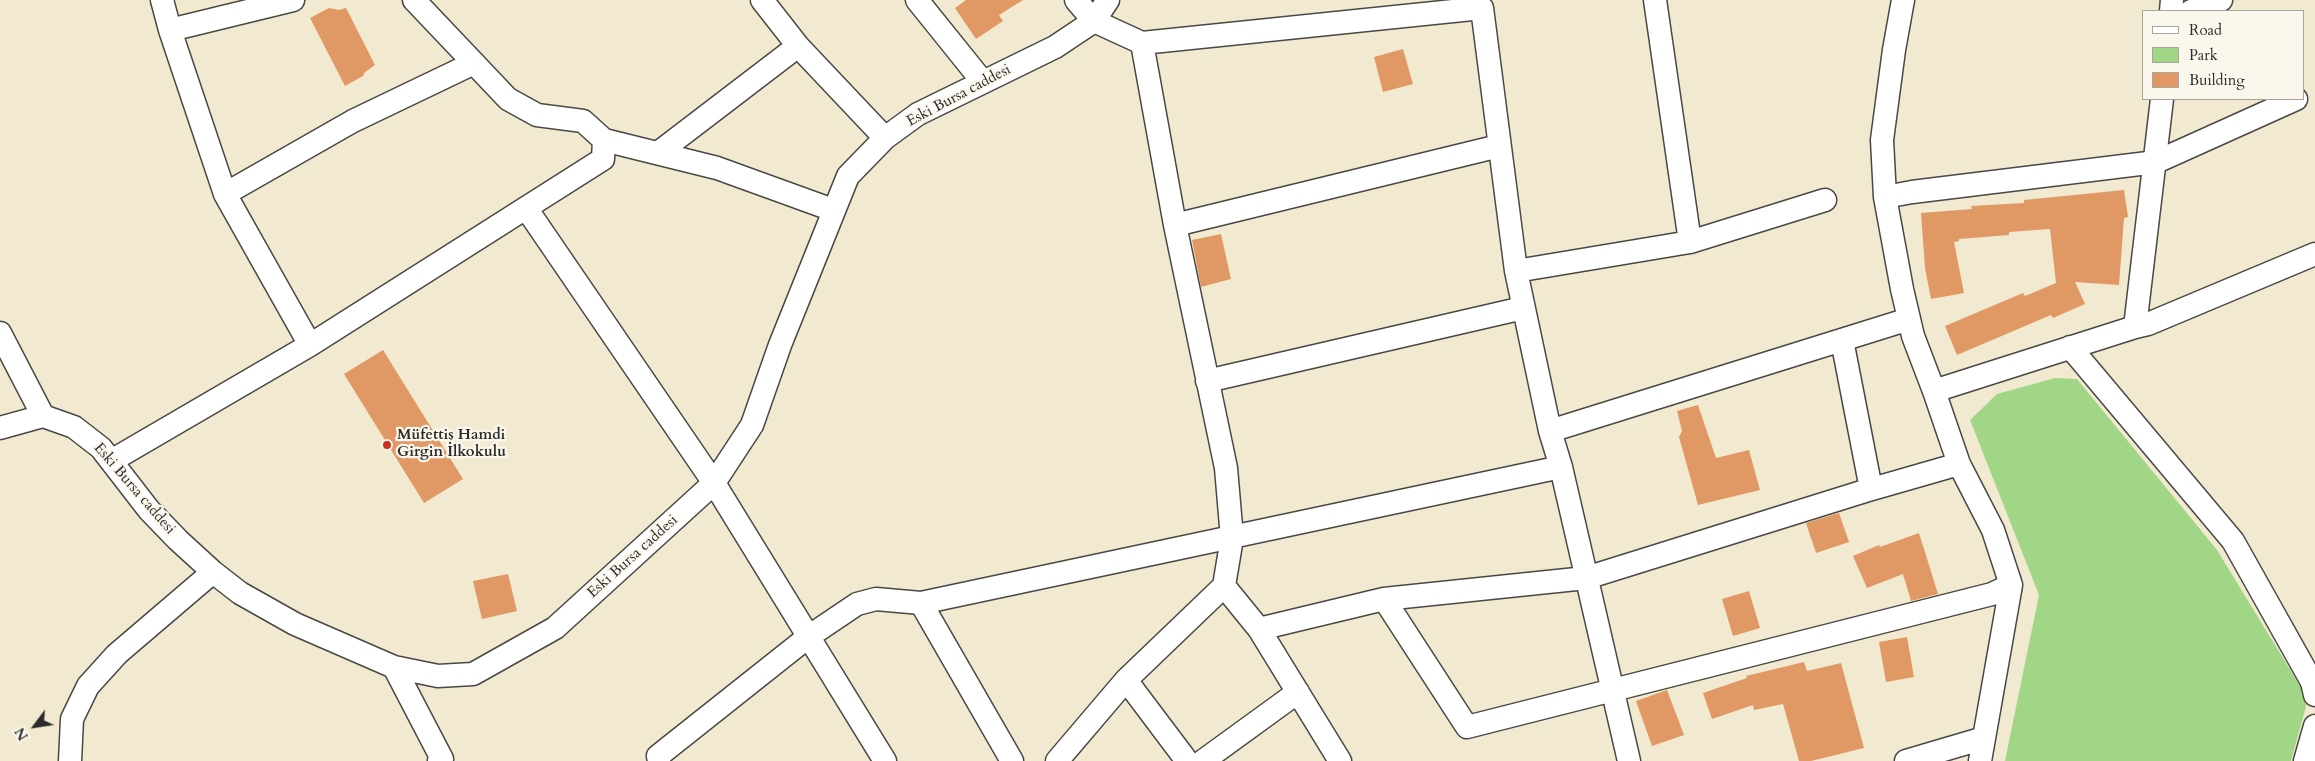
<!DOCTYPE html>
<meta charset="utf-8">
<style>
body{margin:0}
#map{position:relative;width:2315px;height:761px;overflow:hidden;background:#f1e9d0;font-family:Cardo,serif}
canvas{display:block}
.legend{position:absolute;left:2142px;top:10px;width:162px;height:90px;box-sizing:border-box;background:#fbf7ec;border:1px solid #a8a59f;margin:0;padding:6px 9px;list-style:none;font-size:15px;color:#2b2b2b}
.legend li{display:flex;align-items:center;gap:10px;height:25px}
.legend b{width:25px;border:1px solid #a8a59f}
.north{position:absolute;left:10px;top:701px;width:50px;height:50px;-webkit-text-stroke:4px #fbf7ec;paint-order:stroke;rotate:239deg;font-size:14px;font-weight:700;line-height:20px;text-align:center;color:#2b2b2b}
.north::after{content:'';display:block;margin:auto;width:18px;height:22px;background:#2b2b2b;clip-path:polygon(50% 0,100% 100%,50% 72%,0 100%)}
</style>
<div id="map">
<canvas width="2315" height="761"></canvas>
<ul class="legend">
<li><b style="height:6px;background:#fff"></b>Road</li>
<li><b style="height:14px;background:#a1d687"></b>Park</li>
<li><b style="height:14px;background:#e09965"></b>Building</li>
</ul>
<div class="north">N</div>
</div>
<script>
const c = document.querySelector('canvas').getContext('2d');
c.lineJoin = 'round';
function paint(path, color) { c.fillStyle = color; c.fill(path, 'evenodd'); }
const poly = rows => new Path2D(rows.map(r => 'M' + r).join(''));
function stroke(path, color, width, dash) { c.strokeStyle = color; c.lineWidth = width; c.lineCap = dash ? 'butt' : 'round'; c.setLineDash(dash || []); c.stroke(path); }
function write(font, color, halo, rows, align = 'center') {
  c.font = font + ' Cardo,serif'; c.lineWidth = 4.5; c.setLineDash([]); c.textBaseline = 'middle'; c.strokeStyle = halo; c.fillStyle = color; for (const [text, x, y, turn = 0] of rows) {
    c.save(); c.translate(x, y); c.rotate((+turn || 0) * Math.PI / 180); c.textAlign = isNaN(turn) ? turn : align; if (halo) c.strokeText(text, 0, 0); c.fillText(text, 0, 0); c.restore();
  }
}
const green = poly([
 [2055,378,2077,379,2217,550,2308,699,2291,761,2005,761,2039,595,1970,420,1997,394]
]);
const building = poly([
 [966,0,1023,0,999,15,1003,21,976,39,955,8],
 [329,8,339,10,346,8,375,65,365,72,363,76,345,86,310,18],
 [1403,49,1413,84,1383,92,1374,57],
 [2124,190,2128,217,2124,218,2119,285,2075,282,2085,304,2053,318,2051,315,1957,355,1945,326,2023,293,2025,296,2056,283,2050,229,2009,232,2009,235,1959,239,1959,241,1954,242,1964,293,1931,299,1925,268,1921,213,1972,209,1971,206,2024,203,2024,200],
 [1221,234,1231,279,1201,287,1192,240],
 [383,350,463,479,424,503,344,374],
 [1698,405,1716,458,1749,450,1760,490,1698,505,1679,437,1682,431,1677,411],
 [1839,513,1849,542,1816,553,1806,523],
 [1919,533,1938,594,1911,601,1903,574,1867,588,1853,556,1879,545,1880,547],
 [508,574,517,611,482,619,473,581],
 [1749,591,1760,628,1733,636,1722,599],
 [1907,637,1914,677,1886,682,1879,642],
 [1804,662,1807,671,1841,663,1864,748,1811,761,1799,761,1783,704,1754,710,1753,705,1712,719,1703,693,1747,678,1746,676],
 [1667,690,1684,735,1652,746,1636,701]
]);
const minor = poly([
 [162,0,170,30,225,194,310,345],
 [762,0,798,46,885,138],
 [917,0,983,82],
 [1076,0,1094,21,1142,43,1482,8,1516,271,1550,431,1561,467,1629,761],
 [1655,0,1690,242],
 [1903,0,1894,50,1882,140,1885,197,1902,289,1913,336,1934,391,1959,464,1993,530,2011,585,1980,761],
 [2171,11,2172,0],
 [2191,11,2221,0],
 [170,30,293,0],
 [1142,43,1175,225,1226,468,1232,538,1224,586,1259,629,1340,761],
 [2162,99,2135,327,2148,324,2315,254],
 [604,140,717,168,833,210],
 [658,153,798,46],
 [225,194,353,121,474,63],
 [1885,197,1912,192,2156,162,2296,99],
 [526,208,714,483,885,761],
 [1175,225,1499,146],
 [1516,271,1690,242,1825,200],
 [0,333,43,416],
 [1842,340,1871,489],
 [2070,347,2233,541,2312,682,2315,695],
 [1207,381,1523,308],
 [1934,391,2135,327],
 [0,428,43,416,74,427,101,448,149,510,178,540,213,572,240,593,295,624,394,667,438,676,473,674,555,628,714,483,752,425,780,345,848,176,885,138,918,114,1055,47,1094,21,1108,0],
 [1550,431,1909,319],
 [111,461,310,345,603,159,604,140,583,121,537,115,508,99,414,0],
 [1384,599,1467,727,1992,594,2011,585],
 [921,603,1012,761],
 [1259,629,1384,599,1586,578,1865,491,1959,464],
 [394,667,442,759,439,761],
 [1126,680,1187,761],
 [70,761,72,719,88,686,117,654,213,572],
 [659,761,658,756,808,637,857,604,876,599,921,603,1561,467],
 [1057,761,1126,680,1224,586],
 [1203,761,1298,692],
 [1906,761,1984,738],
 [2305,761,2315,726]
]);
const markers = [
 [387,445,5,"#c8321e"]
];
const streetNames = [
 ["Eski Bursa caddesi",959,96,-28],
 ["Eski Bursa caddesi",134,489,49],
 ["Eski Bursa caddesi",633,557,-42]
];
const poiNames = [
 ["Müfettiş Hamdi",397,436],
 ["Girgin İlkokulu",397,453]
];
paint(green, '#a1d687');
paint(building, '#e09965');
stroke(minor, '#494844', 25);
stroke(minor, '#fff', 22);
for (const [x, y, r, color] of markers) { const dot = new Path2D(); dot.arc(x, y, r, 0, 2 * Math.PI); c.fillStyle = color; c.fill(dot); stroke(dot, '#fbf7ec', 2); }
write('15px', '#2b2b2b', '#fbf7ec', streetNames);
write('bold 15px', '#2b2b2b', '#fbf7ec', poiNames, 'left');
</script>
